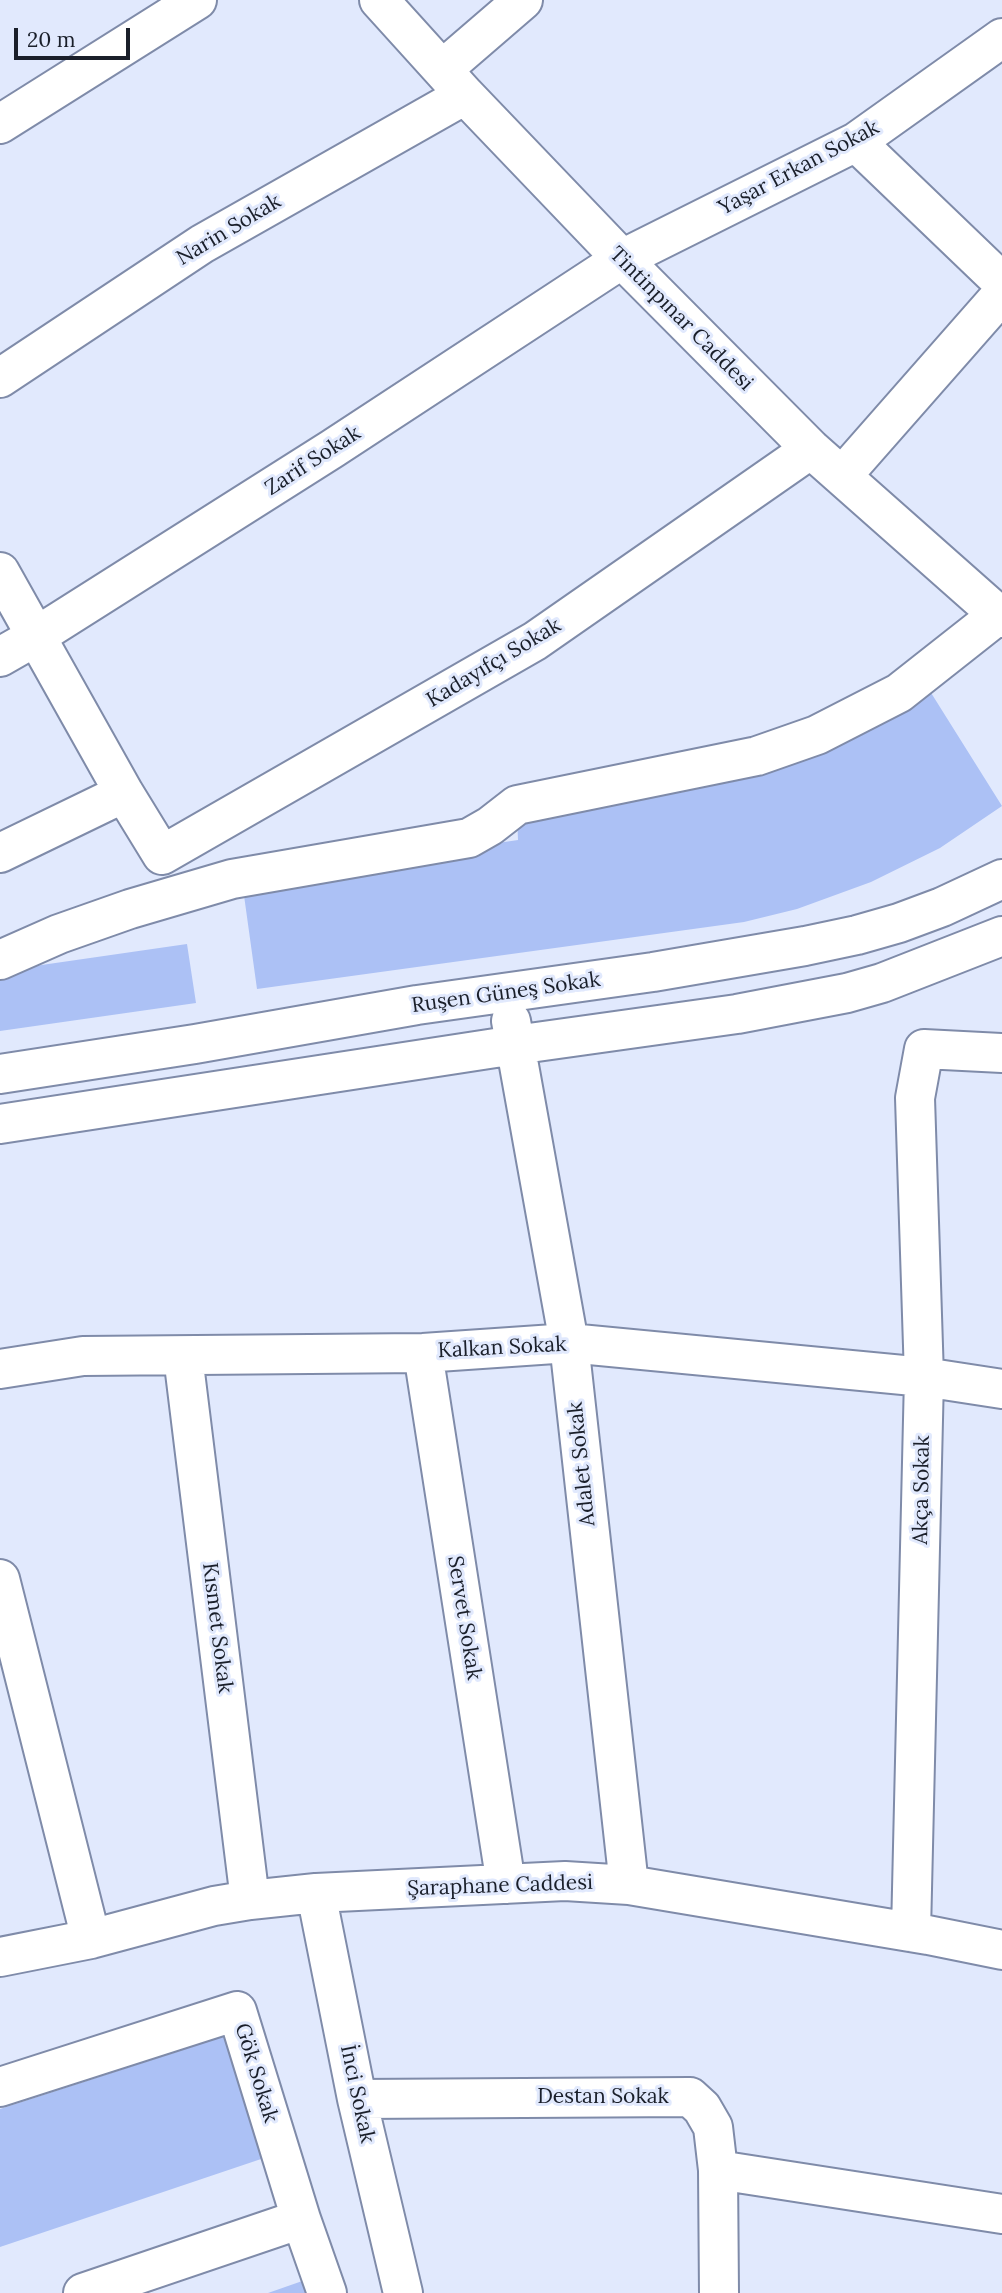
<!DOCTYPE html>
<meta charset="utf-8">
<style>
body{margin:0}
#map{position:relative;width:1002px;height:2293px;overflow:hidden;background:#e1e9fd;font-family:Lora,serif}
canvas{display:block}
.scale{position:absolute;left:14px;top:28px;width:116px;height:32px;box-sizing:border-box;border:4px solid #1a1f2a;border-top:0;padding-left:9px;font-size:21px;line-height:24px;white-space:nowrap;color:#1a1f2a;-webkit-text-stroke:5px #e1e9fd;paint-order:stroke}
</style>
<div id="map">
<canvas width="1002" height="2293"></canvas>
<div class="scale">20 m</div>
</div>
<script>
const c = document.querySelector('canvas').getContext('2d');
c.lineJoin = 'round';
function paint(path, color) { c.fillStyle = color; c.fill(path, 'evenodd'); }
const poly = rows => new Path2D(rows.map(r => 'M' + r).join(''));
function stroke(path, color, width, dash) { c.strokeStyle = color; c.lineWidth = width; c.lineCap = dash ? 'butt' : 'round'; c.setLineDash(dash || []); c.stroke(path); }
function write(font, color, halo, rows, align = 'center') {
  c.font = font + ' Lora,serif'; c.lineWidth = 6; c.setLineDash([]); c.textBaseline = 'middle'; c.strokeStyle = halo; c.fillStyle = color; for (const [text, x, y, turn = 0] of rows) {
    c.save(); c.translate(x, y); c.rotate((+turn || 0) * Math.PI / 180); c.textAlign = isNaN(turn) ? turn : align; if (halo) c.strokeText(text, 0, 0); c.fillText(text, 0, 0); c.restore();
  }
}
const building = poly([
 [928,688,1002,806,940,848,871,882,797,909,744,922,257,989,242,881,518,840,517,814],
 [187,944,196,1003,0,1031,0,971],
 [225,2036,267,2157,0,2247,0,2109],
 [308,2279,313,2293,268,2293]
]);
const minor = poly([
 [379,0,465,95,622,259,811,449,1002,618],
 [443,69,523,0],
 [0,124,197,0],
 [856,142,1002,282],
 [0,378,202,244,465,95],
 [842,476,1002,294],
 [0,572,124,793,162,855,535,641,811,449],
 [0,657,35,637,332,449,622,259,856,142,1002,38],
 [0,853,124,793],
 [0,960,59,934,130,909,232,879,469,838,490,826,517,805,757,756,817,735,899,693,998,615],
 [511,1021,569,1343,629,1885],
 [0,1074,195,1044,417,1005,653,972,805,946,857,935,899,923,942,907,1002,879],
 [0,1124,515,1045,737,1014,847,993,882,983,1002,936],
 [423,1353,506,1884],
 [183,1356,250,1900],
 [0,1369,83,1356,423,1353,569,1343,924,1377,1002,1389],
 [0,1579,91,1939],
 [316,1893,357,2099,403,2293],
 [911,1932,924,1377,915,1098,924,1049,1002,1053],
 [0,1957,91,1939,214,1906,250,1900,316,1893,565,1881,629,1885,928,1935,1002,1950],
 [0,2087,237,2011,301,2219,327,2293],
 [357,2099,690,2097,702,2108,713,2127,718,2170,1002,2214],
 [718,2170,719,2293],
 [83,2293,301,2219]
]);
const streetNames = [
 ["Yaşar Erkan Sokak",799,168,-28],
 ["Narin Sokak",229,230,-31],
 ["Tintinpınar Caddesi",681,319,45],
 ["Zarif Sokak",313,461,-33],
 ["Kadayıfçı Sokak",494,663,-31],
 ["Ruşen Güneş Sokak",506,993,-8],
 ["Kalkan Sokak",502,1348,-3],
 ["Adalet Sokak",582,1464,-96],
 ["Akça Sokak",922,1490,-89],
 ["Servet Sokak",464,1618,81],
 ["Kısmet Sokak",217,1628,83],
 ["Şaraphane Caddesi",500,1886,-2],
 ["Gök Sokak",256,2073,73],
 ["İnci Sokak",357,2094,78],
 ["Destan Sokak",603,2097]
];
paint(building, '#acc1f5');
stroke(minor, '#7f8ba9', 42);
stroke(minor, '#fff', 38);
write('21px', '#1a1f2a', '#e1e9fd', streetNames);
</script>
